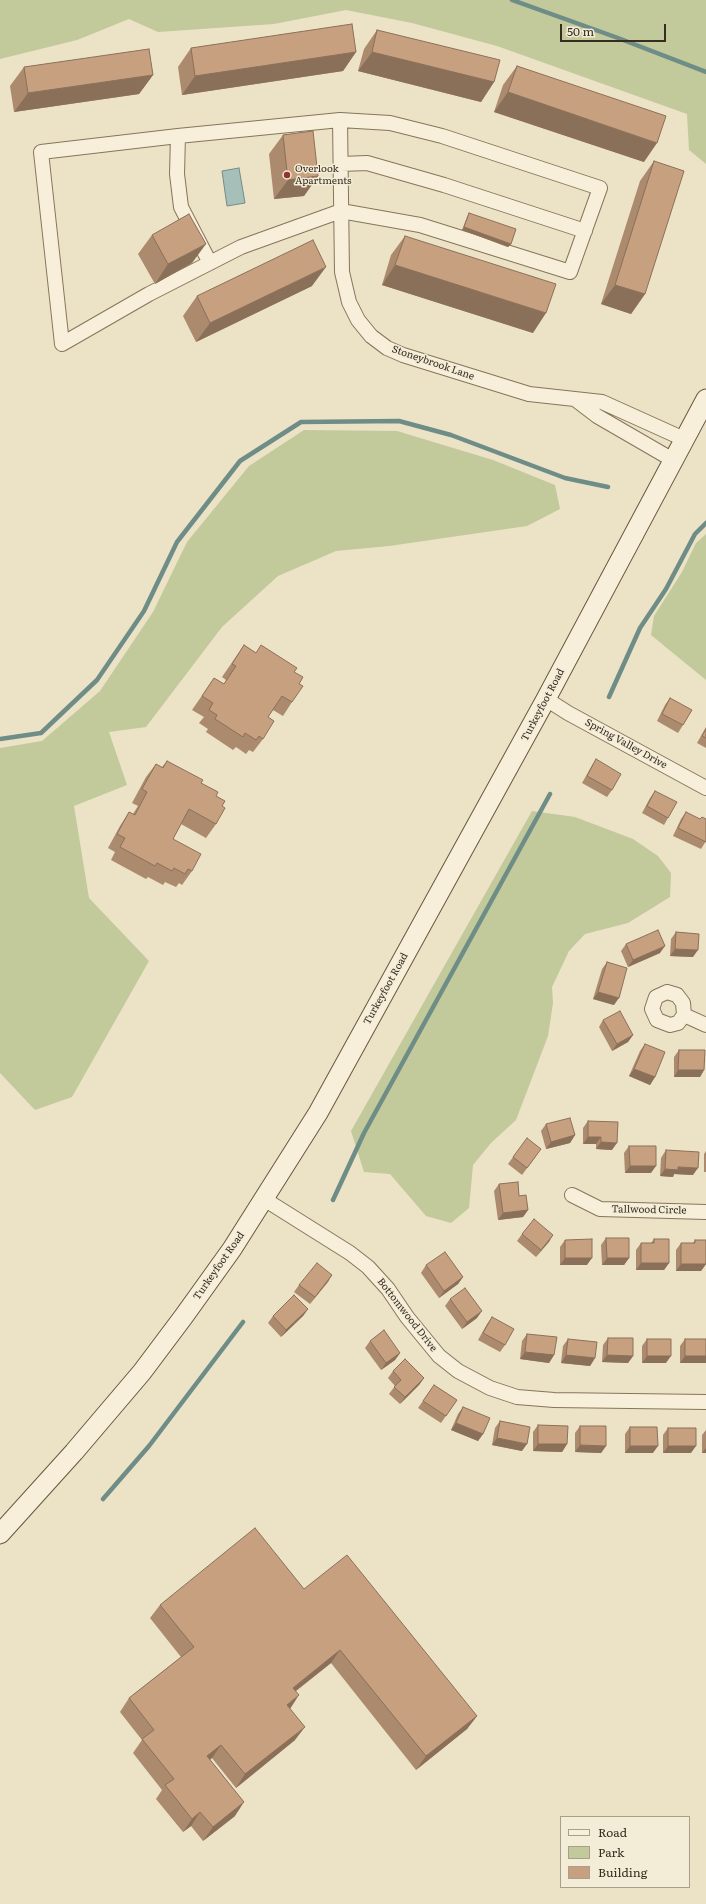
<!DOCTYPE html>
<style>
body{margin:0}
#map{position:relative;width:706px;height:1904px;overflow:hidden;background:#ece2c6;font-family:Literata,serif}
canvas{display:block}
.legend{position:absolute;left:560px;top:1816px;width:130px;height:72px;box-sizing:border-box;background:#f3ecd6;border:1px solid #a89f8d;margin:0;padding:5px 7px;list-style:none;font-size:12px;color:#372c20}
.legend li{display:flex;align-items:center;gap:8px;height:20px}
.legend b{width:20px;border:1px solid #a89f8d}
.scale{position:absolute;left:560px;top:24px;width:106px;height:18px;box-sizing:border-box;border:2px solid #372c20;border-top:0;padding-left:5px;font-size:12px;line-height:14px;white-space:nowrap;color:#372c20;-webkit-text-stroke:3px #f3ecd6;paint-order:stroke}
</style>
<div id="map">
<canvas width="706" height="1904"></canvas>
<ul class="legend">
<li><b style="height:5px;background:#f7efd9"></b>Road</li>
<li><b style="height:11px;background:#c2c99b"></b>Park</li>
<li><b style="height:11px;background:#c7a07f"></b>Building</li>
</ul>
<div class="scale">50 m</div>
</div>
<script>
const c = document.querySelector('canvas').getContext('2d');
c.lineJoin = 'round';
function paint(path, color) { c.fillStyle = color; c.fill(path, 'evenodd'); }
const poly = rows => new Path2D(rows.map(r => 'M' + r).join(''));
function stroke(path, color, width, dash) { c.strokeStyle = color; c.lineWidth = width; c.lineCap = dash ? 'butt' : 'round'; c.setLineDash(dash || []); c.stroke(path); }
function write(font, color, halo, rows, align = 'center') {
  c.font = font + ' Literata,serif'; c.lineWidth = 3; c.setLineDash([]); c.textBaseline = 'middle'; c.strokeStyle = halo; c.fillStyle = color; for (const [text, x, y, turn = 0] of rows) {
    c.save(); c.translate(x, y); c.rotate((+turn || 0) * Math.PI / 180); c.textAlign = isNaN(turn) ? turn : align; if (halo) c.strokeText(text, 0, 0); c.fillText(text, 0, 0); c.restore();
  }
}
const green = poly([
 [0,0,706,0,706,164,689,150,687,114,497,46,412,23,346,10,274,24,158,32,129,19,77,40,0,59],
 [304,430,397,431,493,460,555,485,560,509,527,526,389,546,336,551,278,576,222,627,146,727,109,732,127,785,74,806,89,898,149,961,72,1097,35,1110,0,1073,0,748,42,741,100,691,153,612,187,542,249,466],
 [706,534,706,680,651,635,654,616,682,572,696,543],
 [532,811,575,817,633,839,658,856,671,873,670,897,628,923,585,934,569,951,552,987,553,1003,548,1036,516,1120,491,1143,473,1165,469,1208,451,1223,426,1216,390,1174,364,1172,351,1131]
]);
const water = poly([
 [239,168,245,203,227,206,222,171,239,168]
]);
const stream = poly([
 [512,0,618,38,706,72],
 [609,697,640,628,666,589,695,534,706,523],
 [0,739,41,733,97,680,144,611,177,542,240,461,301,422,399,421,451,435,565,478,608,487],
 [333,1200,364,1133,550,794],
 [103,1499,149,1446,243,1322]
]);
const minor = poly([
 [340,120,390,123,442,136,600,188,570,272,420,225,341,211,241,247,149,294,62,344,41,152,178,136,340,120],
 [340,120,342,272,349,302,358,320,371,336,387,348,403,355,529,394,602,402,684,439],
 [178,136,177,174,181,207,210,263],
 [341,164,367,163,444,185,585,231],
 [576,400,597,416,673,460],
 [546,699,568,713,706,788],
 [667,992,677,995,683,1003,684,1015,678,1023,670,1025,657,1020,652,1009,656,997,667,992],
 [684,1015,706,1025],
 [572,1195,600,1209,706,1212],
 [264,1199,350,1253,368,1267,388,1289,407,1317,439,1356,458,1371,490,1388,517,1397,554,1400,706,1402]
]);
const secondary = poly([
 [0,1534,74,1452,142,1372,184,1316,232,1249,318,1113,546,699,706,399]
]);
const wall = poly([
 [377,30,494,82,481,102,358,71,364,49],
 [191,48,356,52,343,71,182,95,178,67],
 [517,66,644,162,494,112,503,85],
 [24,67,153,75,139,94,14,112,10,86],
 [283,135,318,176,304,196,274,199,269,154],
 [654,161,645,294,631,314,601,304,640,181],
 [469,213,511,244,508,247,462,230,467,217],
 [152,235,192,263,155,284,138,254],
 [405,236,533,333,382,285,391,255],
 [312,286,196,342,183,316,197,296],
 [244,645,256,653,294,672,299,684,292,702,283,716,273,710,268,717,263,739,253,752,249,750,246,754,236,747,233,750,206,732,208,729,199,723,204,717,192,710,214,678,224,684,226,680,222,677],
 [670,698,683,725,678,733,657,721,665,705],
 [706,727,706,748,697,743],
 [596,759,612,790,607,797,582,783,591,767],
 [167,761,201,783,216,796,222,806,216,824,206,838,181,824,173,839,192,871,182,885,179,883,176,887,165,882,163,885,148,877,146,879,111,860,115,852,108,848,120,826,129,812,133,814,138,806,132,803,146,777,156,764,162,767],
 [655,791,668,818,664,825,642,813,650,798],
 [686,812,706,841,701,849,673,836,681,819],
 [676,932,693,957,670,956,671,939],
 [626,944,660,953,628,967,621,951],
 [607,962,614,1005,593,999,602,969],
 [603,1020,633,1035,628,1042,612,1051,599,1027],
 [645,1044,655,1077,650,1085,629,1076,640,1051],
 [679,1050,704,1070,700,1077,674,1077,674,1057],
 [588,1121,612,1150,596,1149,596,1144,583,1144,583,1128],
 [546,1124,575,1135,570,1143,546,1149,541,1131],
 [629,1146,651,1173,625,1173,624,1153],
 [666,1150,693,1175,674,1174,673,1177,660,1176,661,1158],
 [706,1151,706,1172,704,1172,704,1154],
 [536,1156,522,1175,508,1164,513,1157],
 [499,1184,519,1196,528,1210,523,1217,498,1220,494,1191],
 [522,1234,553,1235,536,1257,517,1241],
 [606,1238,629,1258,624,1265,602,1265,601,1245],
 [654,1239,669,1263,664,1270,636,1270,636,1250,641,1243,651,1243],
 [565,1240,587,1265,560,1265,560,1247],
 [695,1240,706,1264,701,1271,676,1271,676,1250,681,1243,693,1243],
 [426,1265,463,1277,458,1284,439,1298,421,1273],
 [332,1275,310,1304,294,1292,299,1285],
 [450,1299,477,1318,462,1329,445,1306],
 [308,1309,303,1316,281,1337,268,1323,273,1316],
 [492,1317,505,1345,500,1352,478,1340,487,1324],
 [527,1334,554,1355,549,1363,520,1359,522,1341],
 [608,1338,633,1356,628,1363,602,1362,603,1345],
 [568,1339,595,1358,590,1366,561,1363,563,1346],
 [647,1339,666,1363,642,1363,642,1346],
 [685,1339,706,1363,680,1363,680,1346],
 [370,1341,400,1353,395,1360,381,1370,365,1348],
 [393,1371,424,1378,419,1385,400,1404,389,1394,395,1386,388,1378],
 [434,1385,457,1400,441,1423,418,1408],
 [463,1407,483,1434,478,1441,451,1430,458,1414],
 [500,1421,522,1451,492,1445,495,1428],
 [538,1425,567,1444,562,1452,533,1451,533,1432],
 [580,1426,606,1446,601,1453,575,1452,575,1433],
 [630,1427,653,1453,625,1453,625,1434],
 [668,1428,691,1453,663,1453,663,1435],
 [706,1430,706,1453,702,1453,702,1435],
 [304,1589,477,1716,467,1729,416,1770,331,1663,296,1691,290,1709,295,1740,236,1788,212,1758,210,1760,235,1816,203,1841,191,1826,183,1832,156,1799,162,1790,133,1753,142,1740,120,1712,129,1698,181,1657,150,1618,160,1605]
]);
const shadedWall = poly([
 [356,52,343,71,182,95,195,76],
 [372,52,494,82,481,102,358,71],
 [153,75,139,94,14,112,28,93],
 [508,92,657,143,644,162,494,112],
 [318,176,304,196,274,199,288,180],
 [464,227,511,244,508,247,462,230],
 [206,244,192,263,155,284,168,264],
 [395,265,546,313,533,333,382,285],
 [326,267,312,286,196,342,210,323],
 [615,285,645,294,631,314,601,304],
 [665,946,660,953,628,967,633,960],
 [675,949,698,950,693,957,670,956],
 [598,992,619,998,614,1005,593,999],
 [633,1035,628,1042,612,1051,617,1044],
 [634,1069,655,1077,650,1085,629,1076],
 [678,1070,704,1070,700,1077,674,1077],
 [575,1135,570,1143,546,1149,551,1142],
 [588,1137,601,1137,596,1144,583,1144],
 [601,1142,617,1143,612,1150,596,1149],
 [630,1166,656,1166,651,1173,625,1173],
 [678,1167,698,1168,693,1175,674,1174,673,1177,660,1176,665,1169],
 [528,1210,523,1217,498,1220,503,1213],
 [553,1235,549,1242,536,1257,541,1250],
 [565,1258,592,1258,587,1265,560,1265],
 [607,1258,629,1258,624,1265,602,1265],
 [641,1263,669,1263,664,1270,636,1270],
 [681,1264,706,1264,701,1271,676,1271],
 [332,1275,328,1282,310,1304,315,1297],
 [463,1277,458,1284,439,1298,444,1291],
 [308,1309,303,1316,281,1337,286,1330],
 [482,1311,477,1318,462,1329,467,1322],
 [525,1352,554,1355,549,1363,520,1359],
 [400,1353,395,1360,381,1370,386,1363],
 [566,1355,595,1358,590,1366,561,1363],
 [607,1355,633,1356,628,1363,602,1362],
 [647,1356,671,1356,666,1363,642,1363],
 [685,1356,706,1356,706,1363,680,1363],
 [424,1378,419,1385,400,1404,405,1397],
 [456,1423,483,1434,478,1441,451,1430],
 [497,1438,527,1444,522,1451,492,1445],
 [538,1444,567,1444,562,1452,533,1451],
 [580,1445,606,1446,601,1453,575,1452],
 [630,1446,658,1446,653,1453,625,1453],
 [668,1446,696,1446,691,1453,663,1453],
 [706,1448,706,1453,702,1453],
 [340,1650,331,1663,283,1701,293,1688],
 [299,1695,290,1709,287,1705],
 [477,1716,467,1729,416,1770,426,1756],
 [305,1727,295,1740,236,1788,245,1774],
 [221,1745,212,1758,198,1770,207,1756],
 [244,1802,235,1816,203,1841,213,1827],
 [200,1812,191,1826,183,1832,192,1819]
]);
const building = poly([
 [352,24,356,52,195,76,191,48,352,24],
 [377,30,500,60,494,82,372,52,377,30],
 [149,49,153,75,28,93,24,67,149,49],
 [517,66,666,116,657,143,508,92,517,66],
 [313,131,318,176,288,180,283,135,313,131],
 [654,161,684,171,645,294,615,285,654,161],
 [469,213,516,229,511,244,464,227,469,213],
 [189,214,206,244,168,264,152,235,189,214],
 [405,236,556,284,546,313,395,265,405,236],
 [313,240,326,267,210,323,197,296,313,240],
 [244,645,256,653,261,645,297,668,294,672,303,677,299,684,303,686,292,702,282,696,268,717,274,721,263,739,259,736,256,740,245,733,243,737,215,719,217,715,209,710,213,703,202,696,214,678,224,684,236,666,232,664,244,645],
 [670,698,692,710,683,725,662,714,670,698],
 [706,729,706,738,702,736,706,729],
 [596,759,621,774,612,790,587,776,596,759],
 [167,761,203,780,201,783,218,792,216,796,225,801,222,806,225,808,216,824,189,809,173,839,201,854,192,871,188,869,185,874,174,868,172,871,157,863,155,866,120,847,125,838,117,834,129,812,135,815,147,792,142,789,156,764,163,768,167,761],
 [655,791,677,802,668,818,647,806,655,791],
 [686,812,700,819,702,817,706,819,706,842,678,828,686,812],
 [658,930,665,946,633,960,626,944,658,930],
 [676,932,699,934,698,950,675,949,676,932],
 [607,962,627,968,619,998,598,992,607,962],
 [620,1011,633,1035,617,1044,603,1020,620,1011],
 [645,1044,665,1052,655,1077,634,1069,645,1044],
 [679,1050,705,1050,704,1070,678,1070,679,1050],
 [570,1118,575,1135,551,1142,546,1124,570,1118],
 [588,1121,618,1122,617,1143,601,1142,601,1137,588,1137,588,1121],
 [527,1138,541,1149,527,1168,513,1157,527,1138],
 [629,1146,656,1146,656,1166,630,1166,629,1146],
 [666,1150,699,1152,698,1168,678,1167,678,1170,665,1169,666,1150],
 [518,1182,519,1196,526,1195,528,1210,503,1213,499,1184,518,1182],
 [534,1219,553,1235,541,1250,522,1234,534,1219],
 [606,1238,629,1238,629,1258,607,1258,606,1238],
 [592,1239,592,1258,565,1258,565,1240,592,1239],
 [654,1239,669,1239,669,1263,641,1263,641,1243,654,1243,654,1239],
 [695,1240,706,1240,706,1264,681,1264,681,1243,695,1243,695,1240],
 [445,1252,463,1277,444,1291,426,1265,445,1252],
 [317,1263,332,1275,315,1297,299,1285,317,1263],
 [465,1288,482,1311,467,1322,450,1299,465,1288],
 [294,1295,308,1309,286,1330,273,1316,294,1295],
 [492,1317,514,1329,505,1345,483,1333,492,1317],
 [384,1330,400,1353,386,1363,370,1341,384,1330],
 [527,1334,557,1337,554,1355,525,1352,527,1334],
 [608,1338,633,1338,633,1356,607,1355,608,1338],
 [568,1339,597,1342,595,1358,566,1355,568,1339],
 [647,1339,671,1339,671,1356,647,1356,647,1339],
 [685,1339,706,1339,706,1356,685,1356,685,1339],
 [405,1359,424,1378,405,1397,394,1387,401,1380,393,1371,405,1359],
 [434,1385,457,1400,446,1416,423,1401,434,1385],
 [463,1407,490,1418,483,1434,456,1423,463,1407],
 [500,1421,530,1427,527,1444,497,1438,500,1421],
 [538,1425,568,1426,567,1444,538,1444,538,1425],
 [580,1426,606,1426,606,1446,580,1445,580,1426],
 [630,1427,657,1427,658,1446,630,1446,630,1427],
 [668,1428,696,1428,696,1446,668,1446,668,1428],
 [255,1528,304,1589,347,1555,477,1716,426,1756,340,1650,293,1688,299,1695,287,1705,305,1727,245,1774,221,1745,207,1756,244,1802,213,1827,200,1812,192,1819,165,1785,174,1779,142,1739,154,1730,129,1698,194,1647,160,1605,255,1528]
]);
const markers = [
 [287,175,4,"#913431"]
];
const poiNames = [
 ["Overlook",295,169],
 ["Apartments",295,181]
];
const streetNames = [
 ["Stoneybrook Lane",433,363,19],
 ["Turkeyfoot Road",543,705,-62],
 ["Spring Valley Drive",626,744,29],
 ["Turkeyfoot Road",386,989,-61],
 ["Tallwood Circle",649,1210,1],
 ["Turkeyfoot Road",219,1266,-55],
 ["Bottomwood Drive",407,1315,52]
];
paint(green, '#c2c99b');
paint(water, '#a7bfb9');
stroke(water, '#6f8d87', 1);
stroke(stream, '#6f8d87', 4.5);
stroke(minor, '#86755d', 16);
stroke(secondary, '#685640', 21);
stroke(minor, '#f7efd9', 14);
stroke(secondary, '#f7efd9', 19);
paint(wall, '#ab8a6d');
paint(shadedWall, '#8b7059');
paint(building, '#c7a07f');
stroke(building, '#8b7059', 1);
for (const [x, y, r, color] of markers) { const dot = new Path2D(); dot.arc(x, y, r, 0, 2 * Math.PI); c.fillStyle = color; c.fill(dot); stroke(dot, '#f3ecd6', 1.5); }
write('10px', '#372c20', '#f3ecd6', poiNames, 'left');
write('10px', '#372c20', '#f3ecd6', streetNames);
</script>
